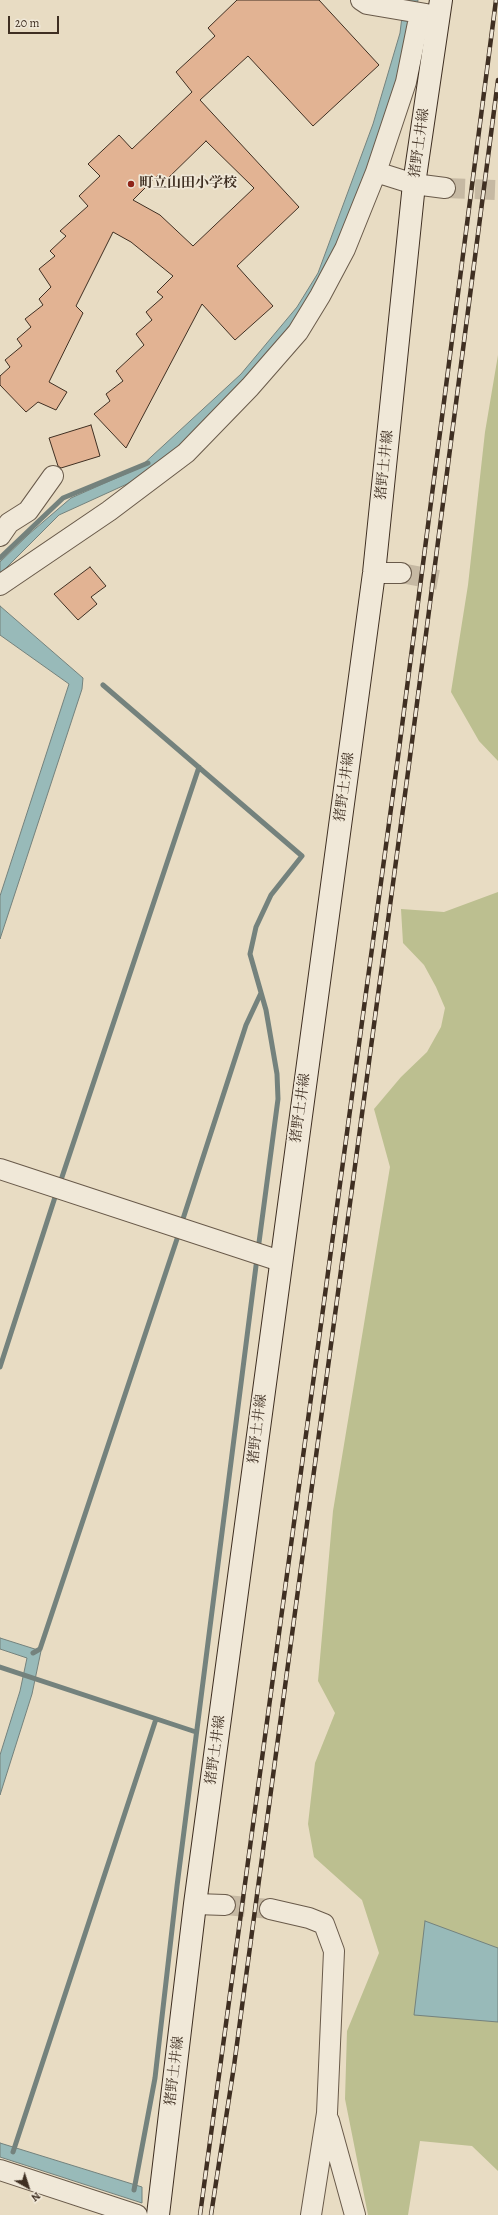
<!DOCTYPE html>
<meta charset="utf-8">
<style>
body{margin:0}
#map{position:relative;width:498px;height:2215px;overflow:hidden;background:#e8dcc3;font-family:Alegreya,serif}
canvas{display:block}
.north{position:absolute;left:8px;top:2167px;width:40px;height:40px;-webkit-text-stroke:3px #f0e8d8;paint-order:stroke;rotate:141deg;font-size:11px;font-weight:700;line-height:16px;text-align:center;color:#3f2f22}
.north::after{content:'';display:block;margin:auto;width:14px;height:18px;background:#3f2f22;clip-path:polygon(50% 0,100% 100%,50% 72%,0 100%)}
.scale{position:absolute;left:8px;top:16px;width:51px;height:18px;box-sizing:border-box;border:2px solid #3f2f22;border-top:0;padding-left:5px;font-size:12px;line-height:14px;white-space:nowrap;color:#3f2f22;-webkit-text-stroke:3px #f0e8d8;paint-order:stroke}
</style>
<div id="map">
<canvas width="498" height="2215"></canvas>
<div class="north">N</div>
<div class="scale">20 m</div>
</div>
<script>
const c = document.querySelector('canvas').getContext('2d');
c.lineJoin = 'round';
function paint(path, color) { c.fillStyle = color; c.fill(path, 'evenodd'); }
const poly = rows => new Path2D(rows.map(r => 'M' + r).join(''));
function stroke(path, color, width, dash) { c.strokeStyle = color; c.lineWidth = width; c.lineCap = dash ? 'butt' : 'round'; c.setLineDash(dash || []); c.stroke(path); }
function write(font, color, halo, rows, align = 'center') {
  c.font = font + ' Alegreya,"Noto Serif JP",serif'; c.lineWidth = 3.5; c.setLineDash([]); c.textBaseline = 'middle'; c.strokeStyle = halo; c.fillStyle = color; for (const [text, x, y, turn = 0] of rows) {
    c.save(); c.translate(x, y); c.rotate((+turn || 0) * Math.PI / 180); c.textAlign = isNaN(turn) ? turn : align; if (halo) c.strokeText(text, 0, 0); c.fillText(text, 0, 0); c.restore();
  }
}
const green = poly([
 [498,355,498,761,479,741,451,692,468,585,485,432],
 [498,892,498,2171,472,2146,420,2141,408,2215,368,2215,345,2099,347,2031,379,1953,362,1900,314,1857,308,1824,315,1763,335,1713,318,1681,333,1511,390,1167,374,1109,401,1077,427,1052,441,1027,445,1008,436,987,424,965,403,943,401,909,444,912]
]);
const water = poly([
 [404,0,418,0,405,73,360,193,308,307,263,365,163,462,127,484,59,515,0,574,0,562,29,534,71,498,139,468,241,374,297,307,318,273,373,124,400,33,404,0],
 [0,606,83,678,82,689,0,939,0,896,69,684,0,635,0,606],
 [0,1638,41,1651,32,1694,0,1795,0,1755,20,1691,27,1658,0,1649,0,1638],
 [425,1921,498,1948,498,2022,414,2015,425,1921],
 [0,2143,142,2187,142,2203,0,2157,0,2143]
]);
const stream = poly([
 [0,558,63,498,148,463],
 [103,685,302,856,271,895,256,927,250,954,266,1010,277,1074,278,1099,258,1250],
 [60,1183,199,767],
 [181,1225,246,1025,261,993],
 [0,1367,57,1191],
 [33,1653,40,1649,179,1233],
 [0,1667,196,1732],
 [13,2152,156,1719],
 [134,2190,155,2078,177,1886,257,1258]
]);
const building = poly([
 [237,0,319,0,379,65,313,126,248,56,200,100,299,207,237,266,273,306,235,340,202,304,126,448,94,414,110,401,106,394,123,381,116,371,144,345,136,334,152,320,146,312,163,297,157,292,173,276,131,242,113,232,76,306,83,313,49,382,67,392,56,410,38,402,26,412,0,385,0,376,10,367,5,360,22,346,17,339,31,327,25,319,43,305,39,299,51,287,39,269,55,256,50,251,66,236,60,231,88,206,79,196,100,176,88,164,119,135,132,149,192,92,176,72,215,36,208,28,237,0],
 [206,141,254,188,193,246,160,215,133,200,158,175,164,182,206,141],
 [91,425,100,456,61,468,58,466,49,438,91,425],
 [90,567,106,586,91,597,97,604,78,620,54,594,90,567]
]);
const minorTunnel = poly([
 [445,188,498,190],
 [401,573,438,580],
 [225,1905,270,1909]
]);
const minor = poly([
 [361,0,367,4,432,15],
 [376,172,406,82,420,13],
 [0,536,9,523,28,511,53,476],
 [374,573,401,573],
 [0,585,109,511,186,453,250,387,298,332,320,296,345,249,376,172,414,184,445,188],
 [0,1169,280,1261],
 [195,1904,225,1905],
 [270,1909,309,1918,324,1924,334,1951,327,2113,311,2215],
 [329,2121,355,2215],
 [0,2170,137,2215]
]);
const secondary = poly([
 [158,2215,195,1904,374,573,414,184,441,0]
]);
const rail = poly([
 [200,2215,398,757,496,0],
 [211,2215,234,2066,410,757,498,80]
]);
const markers = [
 [131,184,4,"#8f2418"]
];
const streetNames = [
 ["猪野土井線",420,143,-82],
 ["猪野土井線",385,465,-84],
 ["猪野土井線",345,787,-82],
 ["猪野土井線",301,1108,-82],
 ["猪野土井線",258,1429,-83],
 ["猪野土井線",216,1750,-82],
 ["猪野土井線",175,2071,-83]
];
const poiNames = [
 ["町立山田小学校",139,184]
];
paint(green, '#bcbf90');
paint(water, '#98bab9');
stroke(water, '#74827d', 1);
stroke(stream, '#74827d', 5);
paint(building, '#e2b393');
stroke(building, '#3f2f22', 1);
stroke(minorTunnel, '#c6b9a3', 20, [20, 10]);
stroke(minor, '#695a4a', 22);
stroke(secondary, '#3f2f22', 24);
stroke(minor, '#f0e8d8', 20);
stroke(secondary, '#f0e8d8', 22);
stroke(rail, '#3f2f22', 4.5);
stroke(rail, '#f0e8d8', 3, [9]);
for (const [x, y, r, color] of markers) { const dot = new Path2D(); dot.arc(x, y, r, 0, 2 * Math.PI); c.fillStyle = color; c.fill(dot); stroke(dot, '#f0e8d8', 1.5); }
write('14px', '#3f2f22', '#f0e8d8', streetNames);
write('bold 14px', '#3f2f22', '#f0e8d8', poiNames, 'left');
</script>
